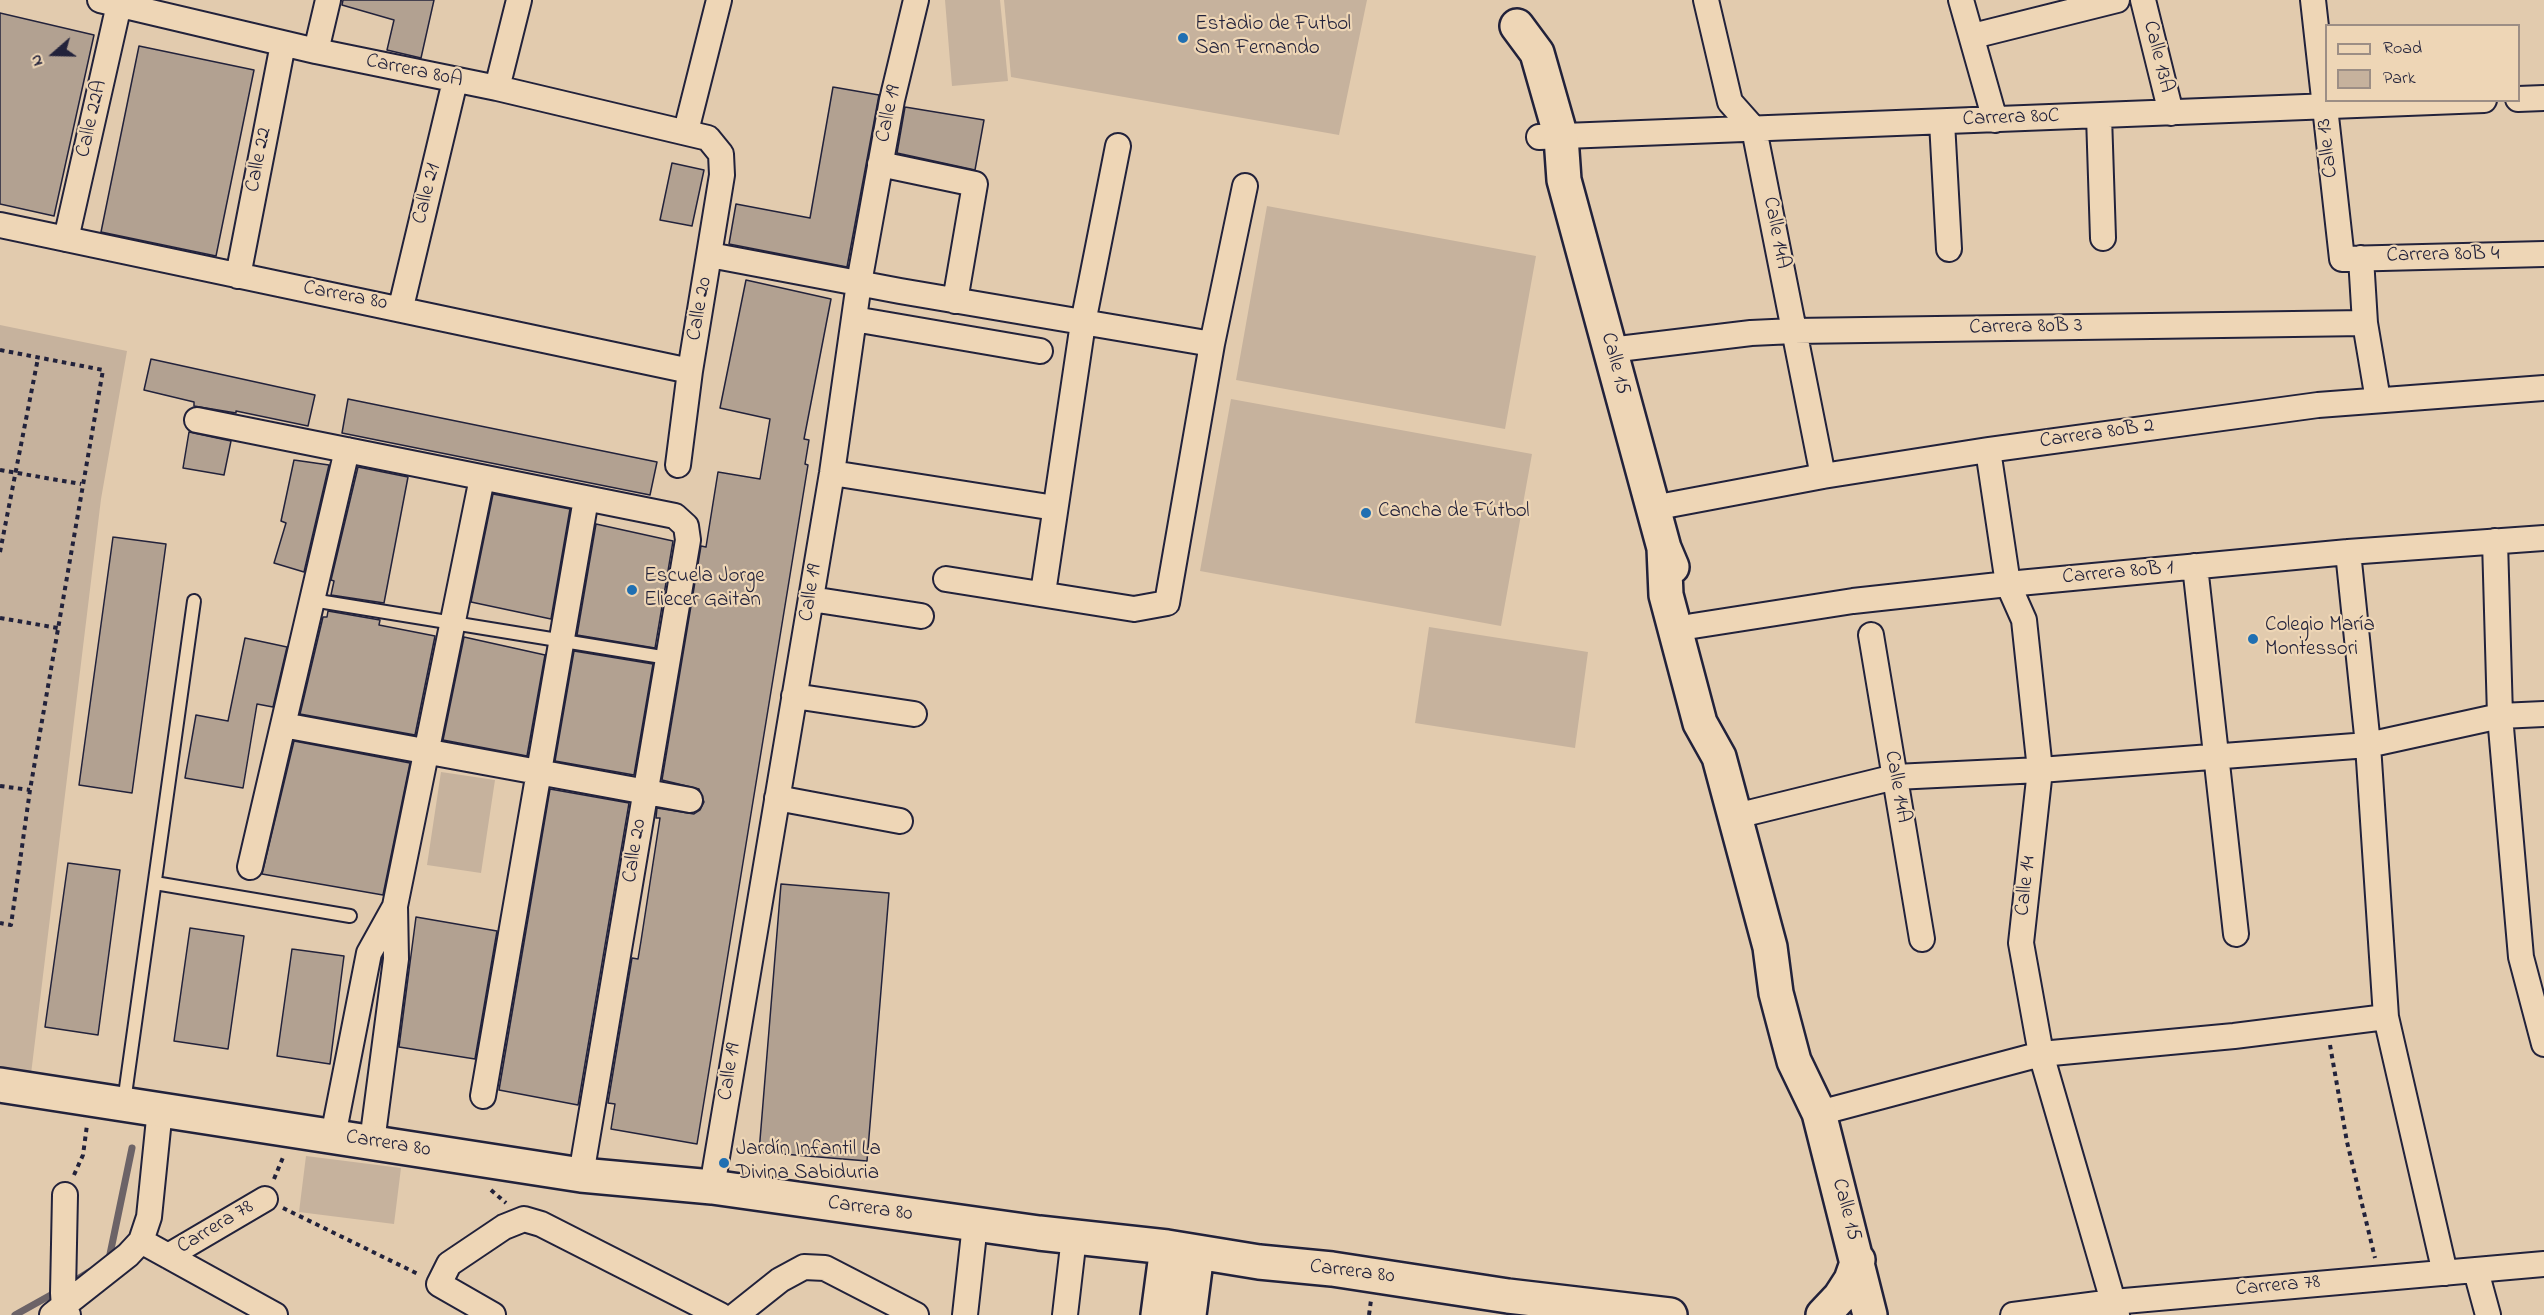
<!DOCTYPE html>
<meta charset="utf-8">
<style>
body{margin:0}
#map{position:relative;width:2544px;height:1315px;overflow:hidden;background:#e2cbae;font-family:"Indie Flower",sans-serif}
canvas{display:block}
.legend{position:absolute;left:2325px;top:24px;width:195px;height:78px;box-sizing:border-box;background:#eed6b6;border:2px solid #9c8e85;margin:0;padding:8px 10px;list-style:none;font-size:18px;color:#22223b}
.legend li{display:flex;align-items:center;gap:12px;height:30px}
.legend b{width:30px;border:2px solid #9c8e85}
.north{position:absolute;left:24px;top:24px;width:60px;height:60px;-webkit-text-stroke:4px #eed6b6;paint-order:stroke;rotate:250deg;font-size:16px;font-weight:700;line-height:24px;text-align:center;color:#22223b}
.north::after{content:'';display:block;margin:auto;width:21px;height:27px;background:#22223b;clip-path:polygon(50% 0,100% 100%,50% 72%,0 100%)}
</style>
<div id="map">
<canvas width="2544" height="1315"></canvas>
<ul class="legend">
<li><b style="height:8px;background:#eed6b6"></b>Road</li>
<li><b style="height:16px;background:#c6b29d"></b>Park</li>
</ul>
<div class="north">N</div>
</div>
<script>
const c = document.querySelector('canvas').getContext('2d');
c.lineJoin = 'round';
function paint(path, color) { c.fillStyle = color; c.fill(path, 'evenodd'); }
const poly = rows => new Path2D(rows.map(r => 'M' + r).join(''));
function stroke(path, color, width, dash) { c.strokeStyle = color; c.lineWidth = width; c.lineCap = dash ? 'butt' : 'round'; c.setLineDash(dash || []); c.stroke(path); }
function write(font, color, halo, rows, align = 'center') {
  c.font = font + ' "Indie Flower",sans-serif'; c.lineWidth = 4.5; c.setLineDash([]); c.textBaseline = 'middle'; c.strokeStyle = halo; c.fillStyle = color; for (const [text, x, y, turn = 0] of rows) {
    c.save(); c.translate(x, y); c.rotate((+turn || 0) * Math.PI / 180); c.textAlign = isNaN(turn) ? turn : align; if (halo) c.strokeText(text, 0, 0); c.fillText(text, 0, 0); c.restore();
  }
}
const green = poly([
 [945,0,1000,0,1008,81,952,86],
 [1004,0,1367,0,1339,135,1011,77],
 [1267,206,1536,256,1505,429,1236,380],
 [0,325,127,351,101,499,31,1074,0,1070],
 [1231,399,1532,454,1501,626,1200,571],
 [1429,627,1588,652,1575,748,1415,723],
 [441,772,495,780,481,873,427,865],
 [306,1156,401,1168,394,1224,299,1212]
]);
const stream = poly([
 [106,1261,109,1259,132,1148],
 [68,1285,89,1272],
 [15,1315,58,1291]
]);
const building = poly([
 [343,0,434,0,421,58,387,50,394,20,342,5,343,0],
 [0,13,94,35,54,216,0,204,0,13],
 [139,46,254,70,216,256,101,232,139,46],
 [833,87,879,95,847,267,729,244,736,204,810,218,833,87],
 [905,107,984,120,975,170,897,153,905,107],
 [672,163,704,170,692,226,660,220,672,163],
 [746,280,831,299,804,439,809,440,805,464,808,465,697,1144,611,1129,615,1104,608,1103,632,958,638,959,641,941,660,818,656,818,657,808,694,814,700,810,704,802,699,789,662,780,701,546,706,547,718,472,760,479,770,419,720,408,746,280],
 [151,359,315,395,308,426,236,411,236,413,194,406,194,402,144,390,151,359],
 [348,399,657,462,650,495,342,433,348,399],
 [189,432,231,441,224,475,183,468,189,432],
 [294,460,329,465,304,572,274,563,286,523,281,521,294,460],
 [358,467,408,477,384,603,331,595,334,581,331,580,358,467],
 [493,494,570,509,551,619,471,602,493,494],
 [596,524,673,541,655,648,577,635,596,524],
 [113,537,166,544,132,793,79,785,113,537],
 [328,611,380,620,379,625,435,636,415,735,300,714,323,617,327,617,328,611],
 [464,637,545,655,527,756,443,740,464,637],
 [245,638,287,647,273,707,257,704,243,788,185,778,196,715,228,721,245,638],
 [574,651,653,664,634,775,555,761,574,651],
 [294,741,410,763,383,895,262,874,294,741],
 [550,789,629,803,578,1105,499,1090,550,789],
 [68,863,120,870,98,1035,45,1027,68,863],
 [781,884,889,893,867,1161,759,1152,781,884],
 [416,917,497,931,475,1059,399,1047,416,917],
 [190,928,244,936,228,1049,174,1041,190,928],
 [292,949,344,956,330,1064,277,1056,292,949]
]);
const path = poly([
 [0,350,103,370,30,790,11,925,0,923],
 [0,470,81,484],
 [0,552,38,358],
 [0,618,58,628],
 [0,786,30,790],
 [2330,1045,2347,1142,2375,1258],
 [74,1175,83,1155,87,1125],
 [274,1179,284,1155],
 [491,1190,506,1203],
 [283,1208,420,1275],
 [1369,1315,1371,1300]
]);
const lane = poly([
 [312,600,668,658],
 [155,883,350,916],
 [124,1102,194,601]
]);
const street = poly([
 [100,0,316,51,497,88,708,138,721,154,722,175,690,371,678,465],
 [1706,0,1730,102,1754,129,1823,476],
 [1961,0,1995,120],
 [2143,0,2171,113],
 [2313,0,2342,259,2544,254],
 [1973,36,2117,0],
 [316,51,328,0],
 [497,88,519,0],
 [2518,99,2544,98],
 [2099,116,2103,238],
 [1942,122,1949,249],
 [686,131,719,0],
 [1539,137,2484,100],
 [880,164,975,184,955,301],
 [0,225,690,371],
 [66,239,120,0],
 [710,255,900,291,1212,344],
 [2361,258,2365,323,2378,400],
 [238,276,283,44],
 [401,307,455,81],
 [854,319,1040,351],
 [1610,350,1751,333,1794,331,2365,323],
 [197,420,675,516,686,526,688,540,581,1175],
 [1988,450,2008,584,2024,620,2040,770,2021,943,2041,1054,2117,1315],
 [832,473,1055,508],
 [1653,508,1823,476,1988,450,2318,405,2544,388],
 [2495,541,2500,716,2521,957,2544,1044],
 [2348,552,2368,745,2386,1017,2445,1273],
 [2195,566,2236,934],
 [946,579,1134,609,1167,603,1212,344,1245,186],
 [1043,593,1083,323,1118,146],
 [811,599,921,616],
 [1693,626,1853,601,2008,584,2348,552,2544,538],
 [1871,635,1922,939],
 [794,696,914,714],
 [283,725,690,800],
 [777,798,900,821],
 [1736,816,1895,777,2040,770,2368,745,2500,716,2544,714],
 [250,867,347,450],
 [483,1096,586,499],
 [1819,1113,2041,1054,2234,1036,2386,1017],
 [333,1136,369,953,394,908],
 [372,1142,396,959,395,906,482,478],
 [712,1187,832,473,859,283,892,100,916,0],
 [65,1195,63,1293,64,1308,68,1315],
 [141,1241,275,1315],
 [168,1256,265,1199],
 [2476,1271,2488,1315],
 [52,1315,128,1255,141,1241,149,1217,160,1109],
 [493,1315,439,1284,449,1264,504,1227,524,1219,541,1224,720,1315],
 [736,1315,780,1280,804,1267,825,1268,916,1315],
 [965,1315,975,1224],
 [1065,1315,1074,1237],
 [2013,1315,2113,1302,2544,1264]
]);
const secondary = poly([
 [1517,26,1537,53,1561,137,1564,180,1664,548,1672,567],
 [1664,548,1666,595,1700,723,1719,757,1770,947,1776,993,1794,1061,1819,1113,1870,1315],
 [0,1085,581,1175,712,1187,1039,1233,1167,1247,1259,1262,1332,1269,1508,1296,1670,1315],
 [1158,1315,1167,1247],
 [1189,1315,1197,1253],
 [1823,1315,1840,1297,1851,1280,1858,1260]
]);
const markers = [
 [1183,38,6,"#1f6fb2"],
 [1366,513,6,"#1f6fb2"],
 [632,590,6,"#1f6fb2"],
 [2253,639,6,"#1f6fb2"],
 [724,1163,6,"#1f6fb2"]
];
const poiNames = [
 ["Estadio de Futbol",1195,26],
 ["San Fernando",1195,50],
 ["Cancha de Fútbol",1378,513],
 ["Escuela Jorge",644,578],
 ["Eliecer Gaitan",644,602],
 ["Colegio María",2265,627],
 ["Montessori",2265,651],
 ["Jardín Infantil La",736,1151],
 ["Divina Sabiduria",736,1175]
];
const streetNames = [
 ["Calle 13A",2157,57,76],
 ["Carrera 80A",414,72,12],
 ["Calle 19",890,114,-78],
 ["Calle 22A",93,119,-77],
 ["Carrera 80C",2011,119,-2],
 ["Calle 13",2329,148,-97],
 ["Calle 22",260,160,-79],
 ["Calle 21",428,194,-76],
 ["Calle 14A",1775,233,79],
 ["Carrera 80B 4",2443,256,-1],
 ["Carrera 80",345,297,11],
 ["Calle 20",701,309,-80],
 ["Carrera 80B 3",2026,328,-1],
 ["Calle 15",1614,364,75],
 ["Carrera 80B 2",2097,435,-8],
 ["Carrera 80B 1",2118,574,-5],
 ["Calle 19",812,593,-81],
 ["Calle 14A",1896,787,80],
 ["Calle 20",636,851,-81],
 ["Calle 14",2027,886,-84],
 ["Calle 19",731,1072,-81],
 ["Carrera 80",388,1145,9],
 ["Carrera 80",870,1210,8],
 ["Calle 15",1845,1210,75],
 ["Carrera 78",216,1228,-31],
 ["Carrera 80",1352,1273,7],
 ["Carrera 78",2278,1287,-5]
];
paint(green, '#c6b29d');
stroke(stream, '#6c6367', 7);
paint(building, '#b2a191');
stroke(building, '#22223b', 1.5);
stroke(lane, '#22223b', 16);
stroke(street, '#22223b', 28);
stroke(secondary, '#22223b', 38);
stroke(path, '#22223b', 4, [4.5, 4.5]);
stroke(lane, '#eed6b6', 12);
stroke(street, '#eed6b6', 24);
stroke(secondary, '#eed6b6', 33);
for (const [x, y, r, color] of markers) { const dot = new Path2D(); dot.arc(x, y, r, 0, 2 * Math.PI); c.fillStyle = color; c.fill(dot); stroke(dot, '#eed6b6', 2); }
write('21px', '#22223b', '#eed6b6', poiNames, 'left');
write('21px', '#22223b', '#eed6b6', streetNames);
</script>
